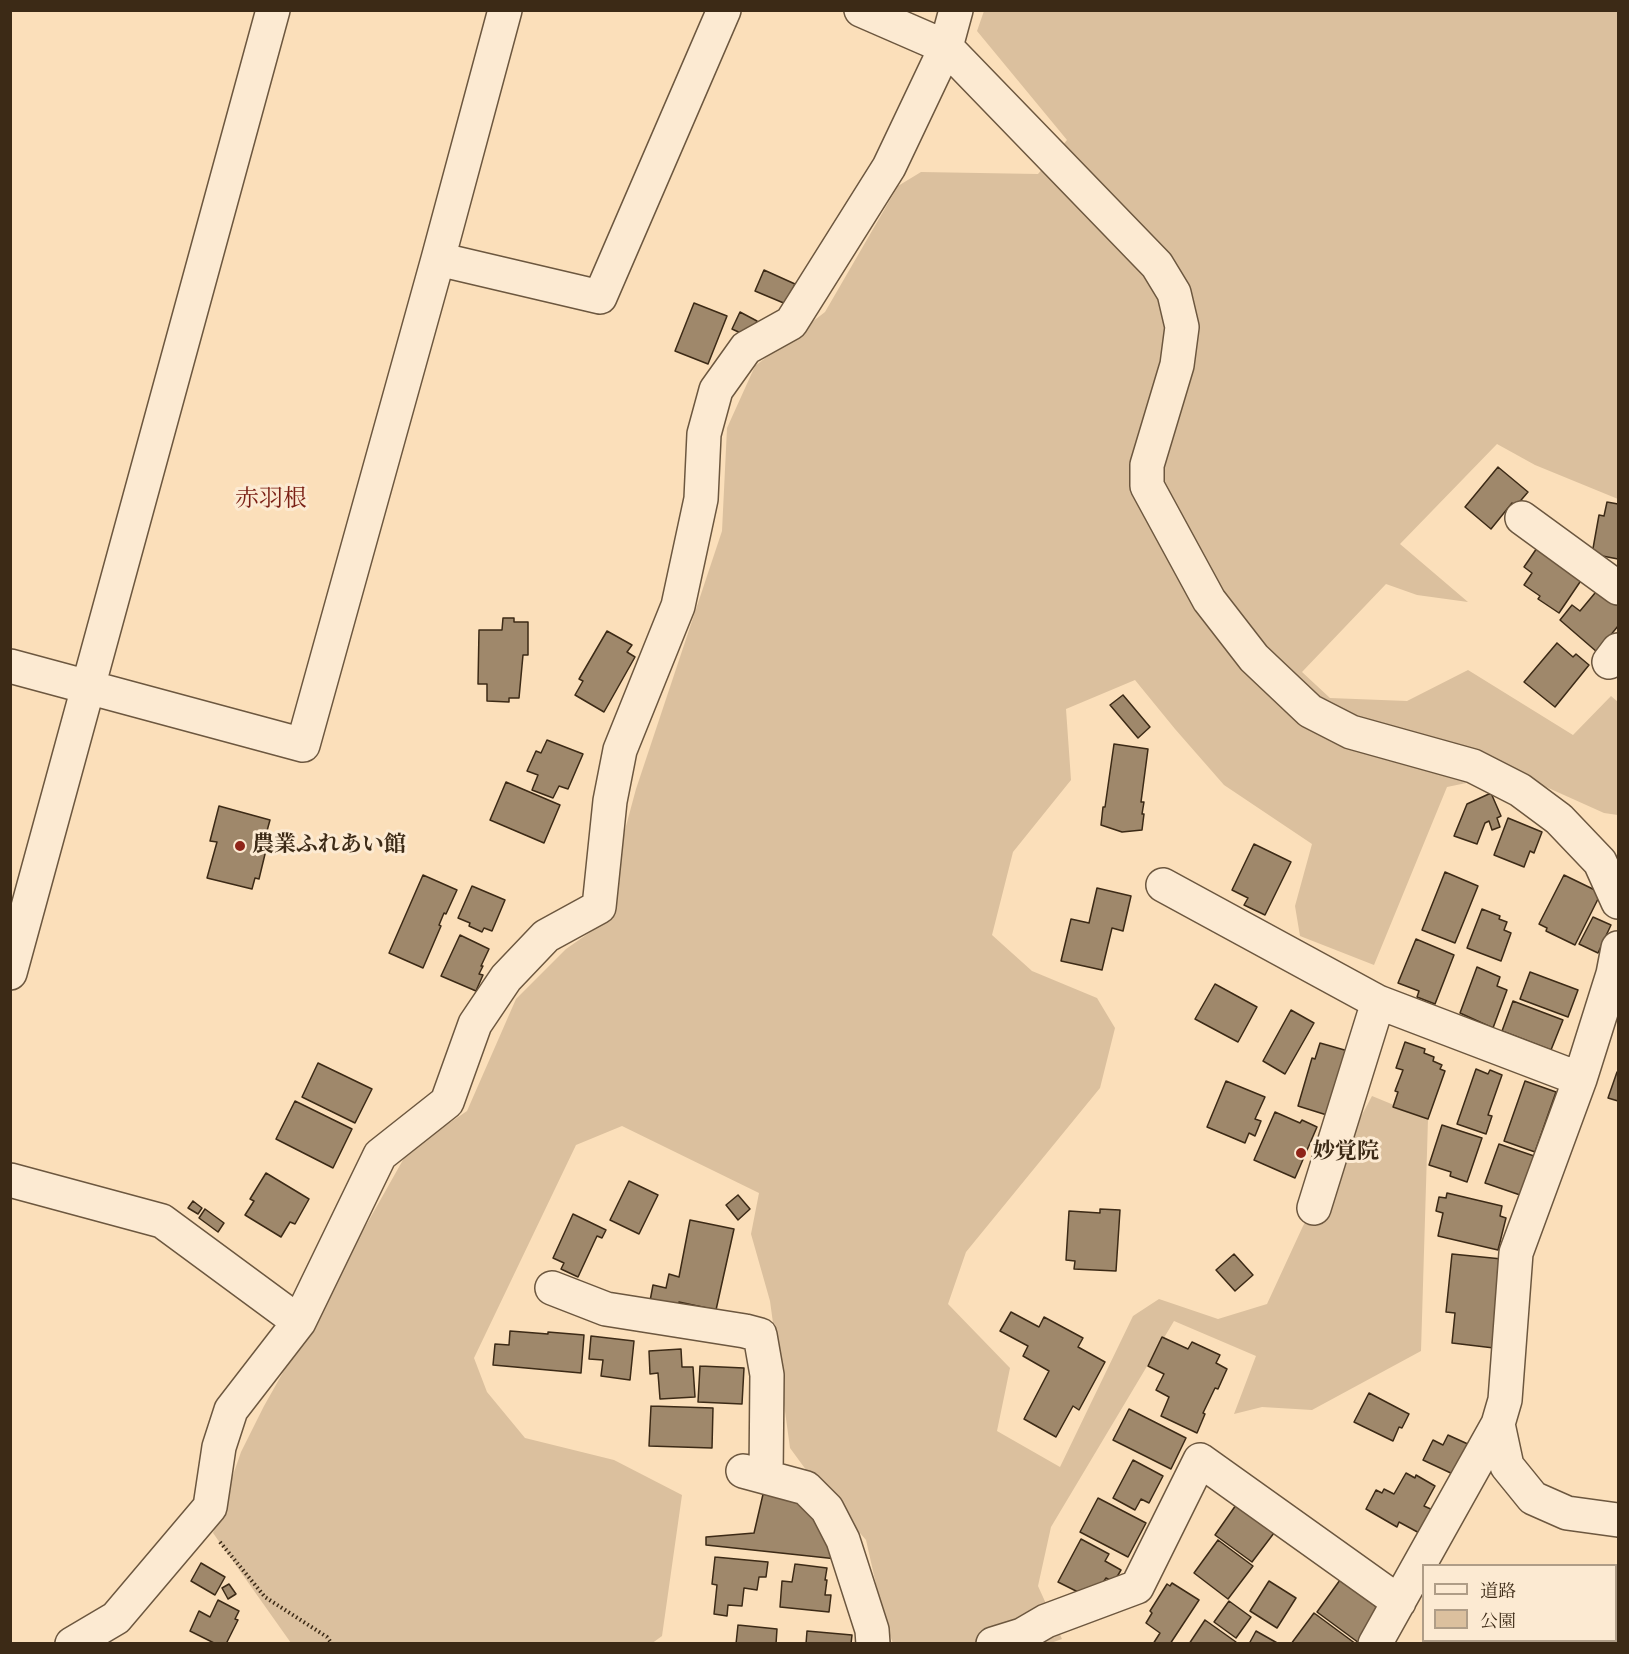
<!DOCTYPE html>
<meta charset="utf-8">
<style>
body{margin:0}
#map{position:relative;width:1629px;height:1654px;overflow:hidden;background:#fbdfba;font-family:"IM FELL Great Primer","Noto Serif JP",serif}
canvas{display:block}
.frame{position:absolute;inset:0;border:12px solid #3c2a16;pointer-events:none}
.legend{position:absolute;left:1422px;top:1564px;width:195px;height:78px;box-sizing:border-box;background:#fcead2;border:2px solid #af9d87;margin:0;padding:8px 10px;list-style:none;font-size:18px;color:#3c2a16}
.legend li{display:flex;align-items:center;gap:12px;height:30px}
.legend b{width:30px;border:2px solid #af9d87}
</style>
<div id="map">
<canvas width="1629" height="1654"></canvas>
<div class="frame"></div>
<ul class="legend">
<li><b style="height:8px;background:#fcead2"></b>道路</li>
<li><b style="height:16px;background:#dbc09e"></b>公園</li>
</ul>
</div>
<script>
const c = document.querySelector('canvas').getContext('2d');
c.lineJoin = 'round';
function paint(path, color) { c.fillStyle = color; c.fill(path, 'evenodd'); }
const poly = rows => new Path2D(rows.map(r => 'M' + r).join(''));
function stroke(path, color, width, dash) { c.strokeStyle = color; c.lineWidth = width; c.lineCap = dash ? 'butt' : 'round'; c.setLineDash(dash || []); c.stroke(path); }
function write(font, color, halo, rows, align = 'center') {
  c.font = font + ' "IM FELL Great Primer","Noto Serif JP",serif'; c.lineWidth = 6; c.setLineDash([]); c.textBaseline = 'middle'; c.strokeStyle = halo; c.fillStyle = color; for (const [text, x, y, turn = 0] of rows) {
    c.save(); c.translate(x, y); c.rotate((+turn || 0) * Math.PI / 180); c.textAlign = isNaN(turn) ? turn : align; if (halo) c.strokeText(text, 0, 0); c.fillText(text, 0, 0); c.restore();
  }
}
const green = poly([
 [984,11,1618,11,1618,499,1535,465,1497,444,1400,544,1468,602,1417,595,1386,584,1302,672,1330,698,1407,701,1468,670,1573,735,1611,696,1618,702,1618,815,1604,813,1515,773,1447,787,1374,965,1300,936,1295,906,1312,844,1224,785,1175,729,1135,680,1066,709,1071,780,1013,852,992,935,1032,971,1097,998,1115,1028,1100,1088,966,1252,948,1304,1010,1368,997,1431,1060,1467,1133,1316,1159,1299,1218,1319,1267,1304,1303,1226,1372,1096,1428,1119,1421,1351,1312,1410,1262,1407,1234,1414,1256,1356,1174,1321,1051,1527,1038,1586,1062,1639,1048,1644,893,1643,885,1624,866,1540,812,1478,790,1448,770,1301,751,1234,759,1193,622,1126,576,1145,474,1358,487,1392,525,1438,614,1460,682,1495,662,1636,651,1644,291,1643,213,1533,241,1452,264,1406,408,1151,467,1111,516,999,566,949,599,926,636,789,722,531,727,428,755,366,825,312,898,186,921,172,1038,174,1067,140,977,31]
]);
const building = poly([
 [764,270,795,284,786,304,755,291,764,270],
 [694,303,727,316,708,364,675,351,694,303],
 [740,312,757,321,753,330,745,335,732,329,740,312],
 [1498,467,1528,492,1516,506,1512,503,1491,529,1465,507,1498,467],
 [1607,502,1618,504,1618,559,1592,554,1599,515,1604,516,1607,502],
 [1537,548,1582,579,1559,613,1538,599,1540,596,1524,585,1532,573,1524,567,1537,548],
 [1600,587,1618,602,1618,626,1597,652,1560,620,1572,605,1580,611,1600,587],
 [503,618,514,618,514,622,528,622,528,655,523,655,519,698,509,698,509,702,487,701,487,684,478,684,479,630,502,630,503,618],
 [607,631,632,645,627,652,635,657,604,712,575,695,583,681,579,679,607,631],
 [1557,643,1573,657,1576,654,1589,665,1555,707,1524,682,1557,643],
 [1123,695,1150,727,1138,738,1110,705,1123,695],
 [547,740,583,754,568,789,559,786,553,798,532,790,538,775,527,771,536,751,541,753,547,740],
 [1114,744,1148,749,1141,802,1144,802,1142,814,1144,814,1142,830,1122,832,1101,825,1103,807,1105,807,1114,744],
 [506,782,560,805,544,843,490,820,506,782],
 [1491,793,1501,816,1497,818,1500,827,1492,830,1489,821,1485,823,1477,844,1454,836,1467,804,1491,793],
 [219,806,270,820,262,849,266,850,259,879,255,878,252,889,207,878,217,842,210,841,219,806],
 [1508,818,1542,832,1534,853,1530,851,1524,867,1494,855,1508,818],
 [1254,844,1291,862,1265,915,1244,905,1248,898,1232,890,1254,844],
 [1445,872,1478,886,1455,943,1422,930,1445,872],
 [423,875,457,890,446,914,444,913,439,925,441,926,423,968,389,953,423,875],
 [1564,875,1601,893,1575,945,1546,931,1547,928,1539,924,1564,875],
 [472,886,505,900,492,931,484,928,482,932,469,926,470,923,458,918,472,886],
 [1097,888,1131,896,1123,931,1112,928,1102,970,1061,961,1071,919,1089,923,1097,888],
 [1482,909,1500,916,1499,919,1507,922,1504,930,1511,933,1501,961,1467,948,1482,909],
 [1593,917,1611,925,1598,953,1579,944,1593,917],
 [460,935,489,949,481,966,483,966,479,974,483,975,476,991,441,976,460,935],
 [1416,939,1454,955,1435,1004,1417,997,1419,991,1398,983,1416,939],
 [1477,967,1500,977,1497,986,1507,990,1493,1028,1460,1013,1477,967],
 [1530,972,1578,990,1568,1017,1520,999,1530,972],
 [1215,984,1257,1007,1238,1042,1195,1019,1215,984],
 [1513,1001,1563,1020,1551,1050,1502,1031,1513,1001],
 [1291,1010,1314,1023,1285,1074,1263,1061,1291,1010],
 [1405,1042,1425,1049,1424,1053,1434,1057,1433,1061,1442,1065,1440,1069,1445,1071,1428,1119,1393,1107,1398,1092,1395,1091,1403,1070,1396,1068,1405,1042],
 [1320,1043,1348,1051,1330,1116,1298,1106,1312,1058,1315,1059,1320,1043],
 [318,1063,372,1089,355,1123,302,1097,318,1063],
 [1476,1069,1488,1074,1490,1070,1502,1075,1488,1115,1492,1116,1486,1134,1457,1124,1476,1069],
 [1617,1072,1618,1072,1618,1101,1608,1098,1617,1072],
 [1226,1081,1265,1097,1255,1119,1261,1121,1255,1136,1249,1133,1245,1143,1207,1127,1226,1081],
 [1525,1081,1556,1092,1535,1152,1504,1141,1525,1081],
 [295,1101,352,1129,333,1168,276,1139,295,1101],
 [1275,1112,1300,1123,1302,1120,1317,1127,1295,1178,1254,1160,1275,1112],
 [1442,1125,1482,1138,1467,1182,1450,1176,1451,1172,1429,1165,1442,1125],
 [1499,1144,1537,1157,1523,1196,1485,1183,1499,1144],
 [266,1173,309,1199,295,1224,290,1222,281,1237,245,1215,254,1201,250,1199,266,1173],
 [629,1181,658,1195,639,1234,610,1220,629,1181],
 [1447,1193,1502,1206,1500,1216,1506,1218,1498,1250,1438,1236,1443,1213,1436,1211,1439,1197,1446,1198,1447,1193],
 [738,1195,750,1209,738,1220,726,1205,738,1195],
 [193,1201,202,1208,198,1214,188,1208,193,1201],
 [205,1209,224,1223,218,1232,199,1218,205,1209],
 [1100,1209,1120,1210,1116,1271,1074,1269,1075,1261,1066,1260,1069,1211,1100,1213,1100,1209],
 [573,1214,606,1230,602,1238,597,1236,578,1277,561,1269,564,1263,553,1258,573,1214],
 [690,1220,734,1229,716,1310,679,1302,678,1307,650,1301,653,1285,666,1288,669,1274,679,1277,690,1220],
 [1234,1254,1253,1275,1235,1291,1216,1270,1234,1254],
 [1452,1254,1502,1259,1494,1348,1452,1343,1455,1313,1446,1312,1452,1254],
 [1011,1312,1039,1327,1044,1317,1083,1338,1078,1347,1105,1362,1079,1410,1073,1406,1056,1437,1024,1419,1049,1371,1023,1356,1028,1346,1000,1331,1011,1312],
 [510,1331,548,1334,548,1332,584,1335,581,1373,493,1365,495,1344,509,1345,510,1331],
 [591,1336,634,1341,630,1380,601,1376,603,1360,589,1359,591,1336],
 [1162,1337,1188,1349,1192,1342,1220,1355,1216,1363,1227,1369,1218,1389,1215,1388,1203,1413,1205,1414,1197,1433,1161,1416,1169,1397,1156,1390,1164,1374,1148,1366,1162,1337],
 [681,1349,682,1367,693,1367,695,1397,660,1399,658,1373,650,1374,649,1351,681,1349],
 [700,1366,744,1368,742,1404,698,1402,700,1366],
 [1369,1393,1409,1414,1402,1428,1399,1427,1393,1441,1354,1422,1369,1393],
 [651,1406,713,1408,712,1448,649,1446,651,1406],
 [1129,1409,1186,1438,1171,1469,1113,1440,1129,1409],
 [1448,1435,1470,1445,1455,1475,1423,1460,1433,1440,1443,1445,1448,1435],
 [1133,1460,1163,1476,1149,1503,1141,1499,1135,1510,1113,1498,1133,1460],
 [1406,1473,1415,1478,1416,1475,1435,1486,1424,1506,1435,1511,1423,1535,1399,1522,1397,1527,1366,1509,1376,1490,1382,1493,1384,1489,1394,1494,1406,1473],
 [764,1490,801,1504,827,1530,837,1559,706,1545,706,1537,754,1533,764,1490],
 [1098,1498,1146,1523,1128,1557,1080,1532,1098,1498],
 [1236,1505,1274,1533,1252,1562,1215,1535,1236,1505],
 [1081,1539,1109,1554,1105,1561,1121,1570,1114,1582,1106,1578,1099,1589,1080,1593,1058,1582,1081,1539],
 [1218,1540,1253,1566,1228,1599,1194,1573,1218,1540],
 [715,1557,768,1562,766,1577,759,1577,757,1590,744,1588,742,1606,728,1605,727,1616,714,1614,717,1585,712,1584,715,1557],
 [201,1563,225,1577,215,1595,191,1581,201,1563],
 [795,1564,827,1568,825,1580,827,1580,825,1595,831,1595,829,1612,780,1607,782,1581,792,1582,795,1564],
 [1340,1580,1382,1611,1359,1643,1317,1612,1340,1580],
 [1269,1581,1296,1598,1277,1628,1250,1611,1269,1581],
 [1172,1583,1199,1600,1170,1644,1153,1644,1160,1633,1146,1623,1152,1613,1150,1611,1167,1584,1170,1586,1172,1583],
 [229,1584,236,1594,228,1599,222,1588,229,1584],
 [218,1600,239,1611,235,1619,238,1620,226,1644,216,1644,190,1631,199,1611,210,1617,218,1600],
 [1229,1601,1251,1617,1236,1638,1214,1622,1229,1601],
 [1314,1613,1356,1644,1291,1644,1314,1613],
 [1205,1620,1236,1642,1235,1644,1189,1644,1205,1620],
 [738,1625,777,1629,776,1644,736,1644,738,1625],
 [807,1631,852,1635,851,1644,806,1644,807,1631],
 [1256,1631,1279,1644,1249,1644,1256,1631]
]);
const path = poly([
 [220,1542,265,1597,327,1637,332,1644],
 [1616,1615,1618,1613],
 [1570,1644,1577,1640]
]);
const minor = poly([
 [861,10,946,47,1157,265,1174,293,1182,327,1177,365,1147,465,1147,486,1209,600,1254,658,1310,711,1351,732,1473,766,1520,790,1559,819,1600,862,1618,902],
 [438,259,600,297,724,10],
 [1522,518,1618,588],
 [1609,662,1618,650],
 [10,666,303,745,438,259,505,10],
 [1163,885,1378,1002,1580,1079],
 [10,973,273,10],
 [10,1180,162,1221,299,1322],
 [1314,1208,1378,1002],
 [552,1288,606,1309,745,1331,760,1335,767,1375,766,1477],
 [1498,1424,1507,1466,1533,1498,1567,1513,1618,1520],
 [743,1471,806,1488,827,1509,843,1540,872,1630,873,1644],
 [72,1644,116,1618,210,1507,219,1447,231,1410,299,1322,380,1155,447,1102,475,1024,506,978,546,936,599,907,610,801,620,750,678,606,701,499,704,434,716,390,746,348,791,323,889,167,946,47,956,10],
 [993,1644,1022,1635,1046,1621,1137,1587,1200,1460,1399,1602],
 [1375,1644,1498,1424,1505,1400,1516,1253,1580,1079,1613,974,1618,948]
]);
const markers = [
 [240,846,6,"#8f2418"],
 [1301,1153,6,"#8f2418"]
];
const poiNames = [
 ["農業ふれあい館",252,846],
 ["妙覚院",1313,1153]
];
const neighbourhoodNames = [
 ["赤羽根",271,500]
];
paint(green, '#dbc09e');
paint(building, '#9f886b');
stroke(building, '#3c2a16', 1.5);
stroke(minor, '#6c573f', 36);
stroke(path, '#3c2a16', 4, [1.5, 3]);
stroke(minor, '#fcead2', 33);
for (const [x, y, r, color] of markers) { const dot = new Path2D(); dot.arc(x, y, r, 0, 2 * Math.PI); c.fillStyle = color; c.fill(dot); stroke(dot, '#fcead2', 2); }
write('bold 22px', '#3c2a16', '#fcead2', poiNames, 'left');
write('24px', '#7a1f14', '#fcead2', neighbourhoodNames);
</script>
